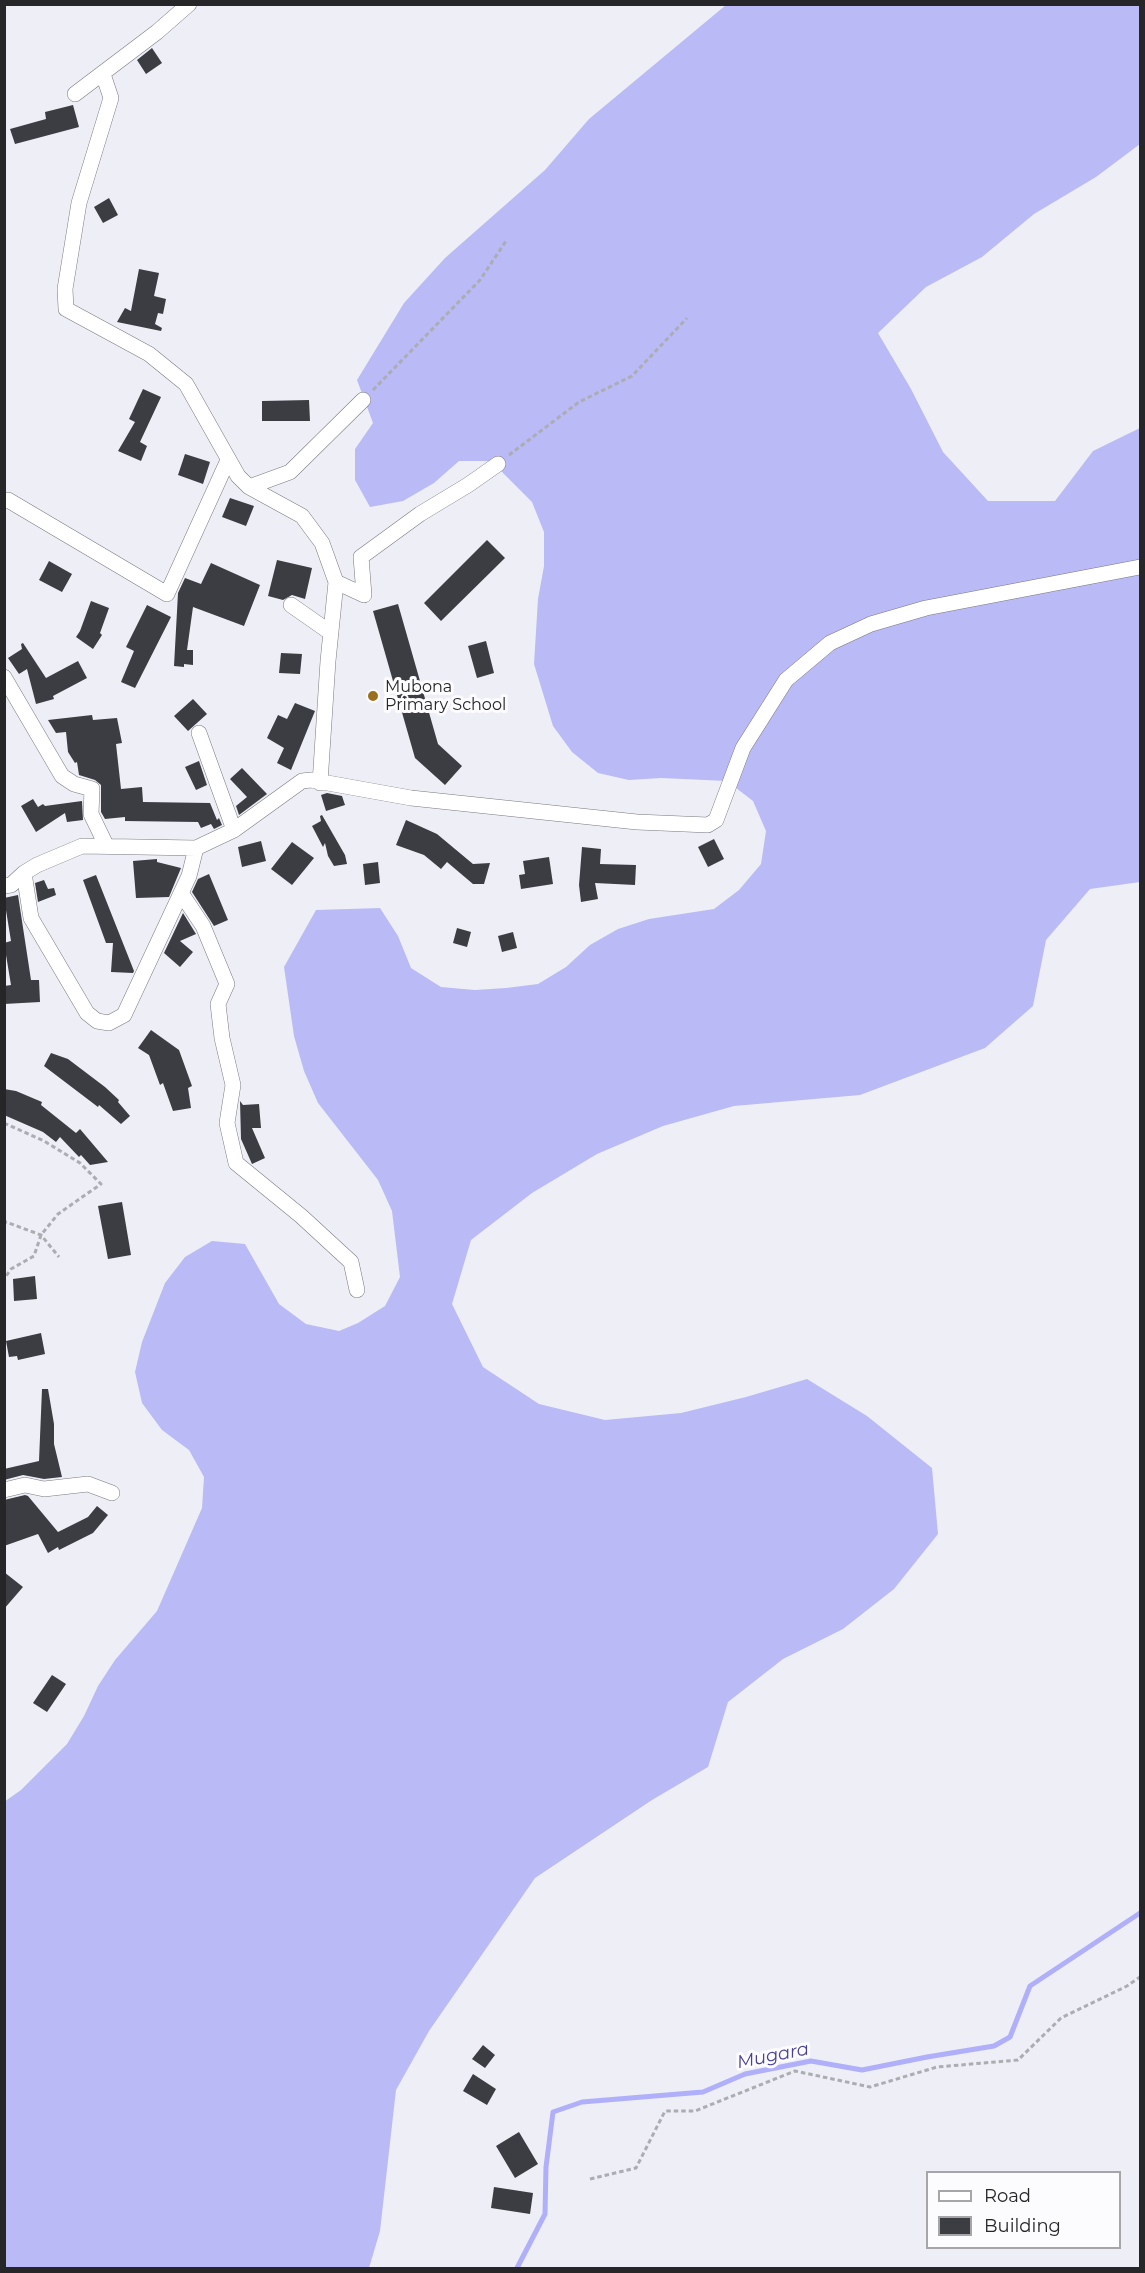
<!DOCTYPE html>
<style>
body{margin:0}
#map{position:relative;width:1145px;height:2273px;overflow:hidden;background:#eeeef7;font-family:Montserrat,sans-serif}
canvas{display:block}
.frame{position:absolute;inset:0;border:6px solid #262629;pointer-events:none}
.legend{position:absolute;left:926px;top:2171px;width:195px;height:78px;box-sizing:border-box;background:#fcfcfe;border:2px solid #a6a6a9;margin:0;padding:8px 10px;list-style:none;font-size:18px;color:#262629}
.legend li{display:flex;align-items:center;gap:12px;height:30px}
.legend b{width:30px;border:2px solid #a6a6a9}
</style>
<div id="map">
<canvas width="1145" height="2273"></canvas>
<div class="frame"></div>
<ul class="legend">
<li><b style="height:8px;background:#fff"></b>Road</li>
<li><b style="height:16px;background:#3c3c43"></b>Building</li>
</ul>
</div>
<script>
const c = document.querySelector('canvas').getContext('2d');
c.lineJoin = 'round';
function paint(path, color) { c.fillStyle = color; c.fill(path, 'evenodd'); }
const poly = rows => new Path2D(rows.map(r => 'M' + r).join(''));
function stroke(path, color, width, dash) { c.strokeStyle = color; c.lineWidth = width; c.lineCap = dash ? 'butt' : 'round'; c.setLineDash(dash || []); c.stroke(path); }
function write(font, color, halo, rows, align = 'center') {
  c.font = font + ' Montserrat,sans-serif'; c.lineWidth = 6; c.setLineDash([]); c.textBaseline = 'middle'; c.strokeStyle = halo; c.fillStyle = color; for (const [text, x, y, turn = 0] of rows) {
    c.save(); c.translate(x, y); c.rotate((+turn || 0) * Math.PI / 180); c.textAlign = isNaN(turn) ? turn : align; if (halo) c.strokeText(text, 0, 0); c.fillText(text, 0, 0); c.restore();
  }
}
const forest = poly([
 [726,5,1140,5,1140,144,1096,177,1034,214,982,257,926,287,878,333,911,389,943,452,988,501,1055,501,1093,451,1140,428,1140,882,1090,889,1046,940,1033,1006,985,1048,860,1095,734,1106,663,1126,597,1154,532,1193,471,1240,452,1304,483,1367,539,1404,605,1420,681,1413,746,1397,807,1379,867,1416,932,1468,938,1534,894,1589,843,1629,783,1659,728,1702,708,1767,652,1800,535,1878,429,2031,396,2090,380,2231,369,2268,5,2268,4,1802,21,1790,67,1744,84,1716,98,1686,115,1660,157,1611,202,1508,204,1477,189,1450,162,1430,142,1403,135,1372,142,1342,165,1283,185,1257,212,1241,245,1244,279,1304,306,1324,339,1331,358,1323,385,1306,400,1277,392,1211,378,1180,318,1103,304,1071,294,1036,284,967,316,910,380,908,398,936,411,968,441,987,475,990,506,988,538,984,566,967,590,945,618,929,649,919,714,909,739,890,761,864,766,831,753,801,727,781,661,778,629,780,598,773,572,752,553,726,534,664,538,599,544,566,544,532,532,502,491,461,459,461,434,483,403,501,370,507,355,480,355,449,373,423,357,380,404,303,445,258,545,170,589,119]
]);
const stream = poly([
 [517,2268,545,2214,546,2167,553,2112,582,2102,703,2092,745,2074,811,2061,862,2070,927,2057,994,2046,1010,2037,1030,1986,1140,1913]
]);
const building = poly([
 [152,48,162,63,146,74,137,60],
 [73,105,79,127,15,144,10,129,46,119,45,112],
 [109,198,118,215,103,223,94,207],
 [139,269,159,273,154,296,166,299,163,314,158,313,155,324,162,328,161,331,117,322,125,308,131,311],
 [143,389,161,397,140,442,147,446,141,461,118,451,135,422,129,419],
 [309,400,310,421,262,421,262,401],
 [185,454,210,462,203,484,178,475],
 [230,498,254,506,246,526,222,517],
 [487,540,505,558,441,621,424,603],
 [277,560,312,568,305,599,292,595,283,600,268,596],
 [49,561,72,574,62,592,39,580],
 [211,563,260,585,244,626,193,607,187,650,193,650,193,665,184,664,184,667,174,666,178,593,185,578,201,584],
 [91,601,109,608,100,633,102,635,93,649,76,637,80,631],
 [398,604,438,744,462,766,445,785,415,758,373,611],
 [147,605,171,617,135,688,121,682,134,651,126,647],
 [486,641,494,673,477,678,468,646],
 [23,643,46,678,78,661,87,678,53,696,54,699,36,704,27,669,19,674,8,658,22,649,21,644],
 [281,653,302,654,300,674,279,673],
 [193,699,207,714,188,731,174,716],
 [295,703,315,711,291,770,277,763,284,748,267,738,278,715,287,719],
 [92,715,93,720,117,718,122,743,116,744,121,789,142,787,143,802,210,803,217,820,219,818,222,825,214,829,211,824,201,828,198,822,125,821,125,817,105,819,101,812,101,785,95,780,79,775,77,762,75,763,68,752,66,732,56,733,48,720],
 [199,761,207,785,196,790,185,767],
 [242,768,267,794,239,815,236,806,247,797,230,779],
 [327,793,342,796,345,805,326,811,321,795],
 [33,799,38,807,43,804,45,806,82,801,83,820,67,822,65,813,36,832,21,806],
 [322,815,345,855,347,864,334,866,328,856,325,843,323,847,312,826,321,821,320,816],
 [406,820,437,834,473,864,490,863,484,884,473,884,447,862,441,869,424,855,396,845],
 [714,839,724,859,708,867,698,847],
 [261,841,266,861,242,867,238,847],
 [292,842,314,858,292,885,271,869],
 [582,847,601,849,600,864,636,865,635,885,595,883,598,899,581,902,579,885],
 [549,857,553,884,521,889,519,875,525,874,523,861],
 [157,859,157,862,181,868,169,897,136,898,133,861],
 [378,862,380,883,365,885,363,864],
 [209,874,228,920,214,926,192,892,198,879],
 [96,875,134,971,133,973,111,972,113,943,106,943,83,880],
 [44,880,48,889,54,888,56,895,38,902,35,883],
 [18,895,31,980,39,980,40,1002,4,1004,4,986,11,985,4,943,11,941,4,898],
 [183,913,196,934,180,941,193,952,180,967,164,953],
 [457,928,471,932,467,947,453,943],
 [513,932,517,948,502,952,498,936],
 [151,1030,179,1050,192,1086,188,1088,191,1108,173,1111,163,1083,160,1085,149,1055,138,1048],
 [51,1053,68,1059,105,1087,119,1100,118,1102,130,1116,121,1124,99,1105,98,1107,44,1066],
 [4,1089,16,1091,42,1102,41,1105,76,1133,80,1129,108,1162,90,1165,81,1155,79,1157,60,1137,56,1142,43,1132,4,1115],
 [240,1101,243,1105,259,1104,261,1128,252,1128,265,1158,252,1164,241,1139],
 [122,1202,131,1255,108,1259,98,1206],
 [35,1276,37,1299,14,1301,13,1279],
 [41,1333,45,1354,18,1360,17,1356,9,1357,6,1341],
 [42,1389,48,1389,54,1424,54,1444,62,1477,44,1479,23,1475,4,1480,4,1469,39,1461],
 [25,1495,28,1496,58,1532,88,1517,97,1506,108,1515,93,1533,59,1550,58,1547,48,1553,38,1534,4,1546,4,1500],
 [4,1572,23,1587,4,1609],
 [52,1675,66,1684,47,1712,33,1703],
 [483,2045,495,2055,485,2068,472,2059],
 [473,2074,496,2089,487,2105,463,2091],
 [519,2132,538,2164,515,2178,496,2146],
 [494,2187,533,2193,530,2214,491,2208]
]);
const path = poly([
 [373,390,480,280,506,241],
 [509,455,579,402,632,376,687,318],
 [4,1123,44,1141,80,1163,101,1184,58,1214,41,1235,34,1256,11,1269,4,1279],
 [4,1225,6,1222,41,1235,59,1257],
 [590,2179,636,2168,665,2111,695,2111,795,2071,870,2087,937,2067,1018,2060,1061,2018,1127,1986,1140,1977]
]);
const minor = poly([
 [103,74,111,98,79,203,65,289,66,309,149,354,186,384,238,476,249,487,302,516,322,543,336,582,328,661,320,783],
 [75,94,157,32,189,4],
 [249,487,290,472,363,400],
 [4,501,8,500,167,594,228,460],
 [336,582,364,595,361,557,420,514,468,485,498,464],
 [291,605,331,633],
 [4,677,62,776,74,784,92,789,91,814,106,845],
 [199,733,234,830],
 [24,873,31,918,87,1013,97,1021,109,1023,124,1015,189,876,196,848],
 [4,886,11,885,24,873,37,865,82,846,196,848,234,830,302,781,311,780,411,798,637,822,708,825,716,820,743,748,786,680,830,643,871,624,926,608,1140,567],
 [181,893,203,926,227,984,218,1004,222,1038,233,1085,227,1123,236,1163,301,1216,351,1262,357,1290],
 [4,1490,25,1485,44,1489,88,1484,112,1493]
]);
const markers = [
 [373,696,6,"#9c6f20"]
];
const poiNames = [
 ["Mubona",385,687],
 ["Primary School",385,705]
];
const waterNames = [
 ["Mugara",773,2056,-11]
];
paint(forest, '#babaf6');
stroke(stream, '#b0affa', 5);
paint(building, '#3c3c43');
stroke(minor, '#787980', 16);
stroke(path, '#acacb3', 3, [4.5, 3]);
stroke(minor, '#fff', 15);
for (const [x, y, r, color] of markers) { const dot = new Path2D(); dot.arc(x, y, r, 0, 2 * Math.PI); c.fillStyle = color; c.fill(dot); stroke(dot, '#fcfcfe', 2); }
write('16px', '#262629', '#fcfcfe', poiNames, 'left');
write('italic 18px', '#4a4096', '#fcfcfe', waterNames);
</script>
